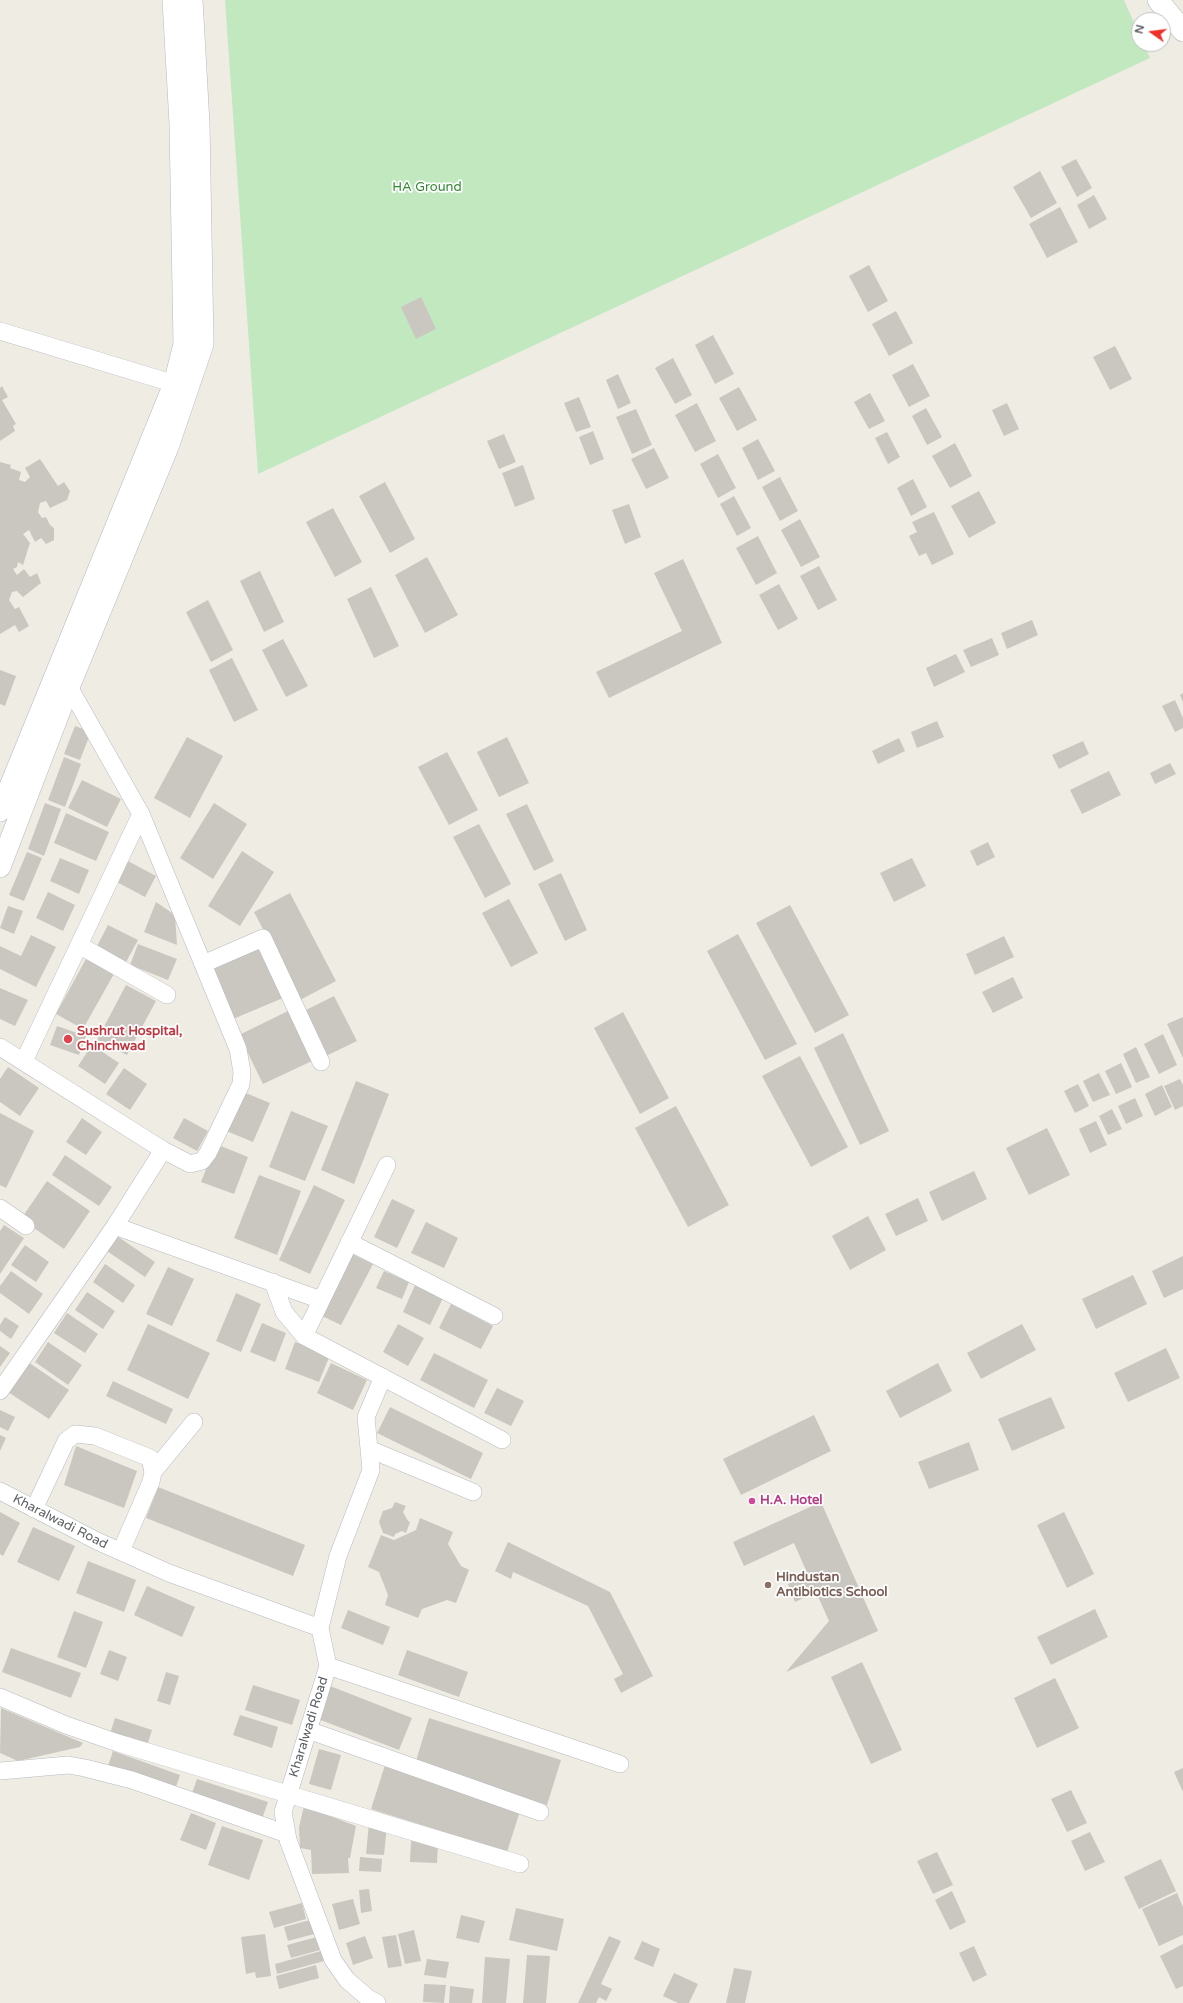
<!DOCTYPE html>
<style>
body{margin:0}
#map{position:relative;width:1183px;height:2003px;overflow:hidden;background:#efece4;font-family:"Varela Round",sans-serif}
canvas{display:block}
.north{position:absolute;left:1131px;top:12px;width:40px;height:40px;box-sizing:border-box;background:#fff;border:1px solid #bec0c1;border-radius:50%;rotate:284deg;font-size:11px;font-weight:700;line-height:16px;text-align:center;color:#5c6165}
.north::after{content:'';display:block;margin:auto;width:14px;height:18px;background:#ef302a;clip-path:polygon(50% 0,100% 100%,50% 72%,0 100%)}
</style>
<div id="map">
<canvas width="1183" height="2003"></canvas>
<div class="north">N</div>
</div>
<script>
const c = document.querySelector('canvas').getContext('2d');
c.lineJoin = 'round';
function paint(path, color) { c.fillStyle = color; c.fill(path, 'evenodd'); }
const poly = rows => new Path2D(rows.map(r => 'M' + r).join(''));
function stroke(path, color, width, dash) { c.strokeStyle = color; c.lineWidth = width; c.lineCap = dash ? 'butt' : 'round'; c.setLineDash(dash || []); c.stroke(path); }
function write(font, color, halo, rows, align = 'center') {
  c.font = font + ' "Varela Round",sans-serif'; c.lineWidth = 3.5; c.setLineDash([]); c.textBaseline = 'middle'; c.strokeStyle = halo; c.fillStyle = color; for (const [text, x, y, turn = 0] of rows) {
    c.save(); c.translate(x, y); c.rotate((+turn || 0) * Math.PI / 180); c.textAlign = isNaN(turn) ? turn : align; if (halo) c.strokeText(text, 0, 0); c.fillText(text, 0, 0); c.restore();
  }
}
const green = poly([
 [225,0,1124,0,1139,34,1139,44,1144,44,1150,58,258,474]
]);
const building = poly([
 [1076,159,1092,188,1077,197,1061,167],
 [1040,171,1057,203,1031,218,1013,187],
 [1094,195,1107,219,1089,229,1077,205],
 [1060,207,1078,242,1047,258,1029,224],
 [869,265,888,301,868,312,849,276],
 [421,297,436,329,416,339,401,307],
 [896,311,913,343,889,356,872,324],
 [713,335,734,374,715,384,695,345],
 [1115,346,1132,379,1110,390,1093,357],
 [673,358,692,395,675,404,655,368],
 [913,364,930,396,909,407,892,375],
 [618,374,631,403,618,409,606,380],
 [2,386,8,397,2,400,16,424,13,426,15,431,0,441,0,388],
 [739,387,757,420,737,431,719,398],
 [870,393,885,421,869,429,854,402],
 [579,397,591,427,576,432,564,403],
 [697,403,716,441,695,452,675,415],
 [1007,403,1019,429,1004,436,992,410],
 [926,408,942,437,927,445,912,416],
 [636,409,652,445,632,454,616,417],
 [593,431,604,459,590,465,579,437],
 [887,432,900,457,888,464,875,438],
 [504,434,516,462,499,469,487,441],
 [758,439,775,471,758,480,742,448],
 [955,443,972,476,950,488,932,456],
 [654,448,669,478,646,489,631,459],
 [718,454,736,488,718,498,700,464],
 [40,459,58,486,64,482,70,491,67,500,50,508,46,501,40,503,38,512,42,518,46,517,50,525,54,528,54,540,46,544,41,538,35,542,29,530,23,534,30,543,23,565,18,562,17,567,13,569,17,575,24,569,30,577,37,573,41,583,23,597,17,591,12,592,9,600,15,609,19,607,29,626,19,632,15,625,0,634,0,462,11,465,10,468,21,472,19,480,25,482,30,477,25,468],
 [523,465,535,499,515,507,502,473],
 [780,477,798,511,780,521,762,487],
 [913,479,927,507,911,516,897,488],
 [385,482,415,539,390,553,359,496],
 [979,491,996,523,969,538,951,506],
 [734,496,751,528,737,536,720,504],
 [629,504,641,537,625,544,612,510],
 [333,508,362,562,335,577,306,522],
 [934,512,954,554,932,565,926,553,919,556,909,536,917,532,912,522],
 [800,519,820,557,801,567,781,530],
 [758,536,777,573,756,585,736,548],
 [427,557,458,615,425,633,395,575],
 [683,559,722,643,609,698,596,672,682,631,654,573],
 [819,566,837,600,818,610,800,576],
 [260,571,284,622,264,632,240,581],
 [779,584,798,619,778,630,759,595],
 [371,587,399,646,374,658,347,599],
 [208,600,233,650,211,662,186,612],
 [1032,620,1038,635,1007,649,1001,633],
 [992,638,999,655,971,667,963,650],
 [283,639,308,686,286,697,262,650],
 [956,654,965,672,934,687,926,668],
 [232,658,258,710,234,722,209,670],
 [0,670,16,676,5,706,0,704],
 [1183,693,1183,702,1180,695],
 [1175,700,1183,718,1183,728,1175,732,1162,706],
 [937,721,944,737,917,748,911,732],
 [75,726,91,732,80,760,64,754],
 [187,737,223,756,190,818,154,798],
 [507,737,529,783,499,797,477,752],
 [899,738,905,751,878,764,872,751],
 [1083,741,1089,754,1059,769,1052,755],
 [447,752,478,810,449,825,418,767],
 [64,757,81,764,65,807,48,800],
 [1170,763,1176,774,1155,784,1150,773],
 [1109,771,1121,795,1082,814,1070,790],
 [82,780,121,799,107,827,68,808],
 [45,803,61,809,44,856,28,849],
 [214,803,247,824,213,879,180,858],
 [527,804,554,861,534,871,506,814],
 [66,813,109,832,96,861,54,843],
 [479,824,511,884,485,898,453,837],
 [988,842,995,857,977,866,970,851],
 [242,851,274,872,240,926,208,906],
 [27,852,42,858,24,901,9,895],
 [60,858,89,870,79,894,50,881],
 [912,858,926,886,894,902,880,873],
 [126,860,156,876,145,897,115,881],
 [561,873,587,930,565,941,538,884],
 [48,892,75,905,63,931,36,918],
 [290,893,336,981,300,1000,254,912],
 [509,899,538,953,511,967,482,913],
 [156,902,175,915,177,945,144,932],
 [790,905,849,1015,815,1033,756,923],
 [8,906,23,911,14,934,0,928],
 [108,925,138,940,125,964,96,948],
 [738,934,797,1044,765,1060,707,951],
 [31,935,56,947,36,987,0,969,0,946,21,956],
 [1004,936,1014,957,975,975,966,954],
 [138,944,177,959,168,980,130,965],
 [262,947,283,998,233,1019,212,969],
 [87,957,115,972,83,1029,56,1014],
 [1013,977,1023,998,993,1013,982,992],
 [126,985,156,1001,127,1055,97,1040],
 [0,988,28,1000,15,1026,0,1019],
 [334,996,357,1041,326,1056,304,1011],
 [288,1011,312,1061,263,1084,239,1035],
 [623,1012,669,1098,640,1114,594,1028],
 [1183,1017,1183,1058,1167,1024],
 [57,1026,86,1036,79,1055,50,1045],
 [843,1033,889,1131,860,1145,814,1048],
 [1163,1034,1177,1065,1159,1074,1144,1044],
 [92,1045,119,1063,105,1084,78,1066],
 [1136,1047,1150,1077,1136,1083,1123,1054],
 [800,1056,848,1147,811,1167,762,1076],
 [1121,1063,1132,1087,1116,1094,1105,1071],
 [8,1067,39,1088,20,1116,0,1102,0,1079],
 [124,1068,147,1084,130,1110,106,1094],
 [1099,1073,1110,1095,1093,1102,1083,1081],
 [1180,1079,1183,1085,1183,1106,1175,1110,1164,1086],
 [356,1081,389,1094,354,1184,321,1170],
 [1078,1084,1089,1106,1075,1113,1064,1091],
 [1162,1085,1172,1107,1155,1116,1145,1094],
 [241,1091,270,1103,253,1142,224,1130],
 [1135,1098,1143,1116,1126,1124,1118,1106],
 [676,1106,729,1205,688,1227,635,1128],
 [1112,1109,1122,1129,1108,1135,1099,1116],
 [291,1111,328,1126,305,1181,269,1167],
 [0,1113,34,1131,6,1188,0,1185],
 [82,1118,102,1132,86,1155,66,1142],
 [184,1118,208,1131,197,1151,173,1138],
 [1096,1121,1107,1145,1090,1153,1079,1129],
 [1047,1128,1070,1175,1029,1195,1006,1148],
 [216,1144,248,1157,234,1194,201,1182],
 [65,1155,112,1187,99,1206,52,1175],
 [974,1171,987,1199,942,1221,929,1192],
 [259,1175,301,1191,277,1255,234,1238],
 [47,1181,90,1211,64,1249,21,1219],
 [314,1185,345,1200,310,1274,279,1260],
 [918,1198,928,1221,896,1236,885,1214],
 [392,1199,415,1210,397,1248,374,1237],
 [868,1216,886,1250,850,1270,832,1236],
 [426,1222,458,1238,444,1268,411,1253],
 [4,1225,24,1238,0,1274,0,1231],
 [114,1234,155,1262,145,1277,104,1249],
 [25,1245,49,1262,36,1282,11,1265],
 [352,1254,373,1264,341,1325,320,1315],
 [1183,1256,1183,1289,1164,1298,1152,1271],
 [105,1264,135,1285,123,1303,93,1282],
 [168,1267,194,1279,172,1326,146,1314],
 [11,1271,43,1294,29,1314,0,1293,0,1286],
 [384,1271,409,1282,402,1299,376,1288],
 [1133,1275,1147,1304,1096,1329,1082,1299],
 [416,1283,444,1296,430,1325,403,1312],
 [87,1292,115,1311,103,1329,75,1310],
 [236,1293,261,1304,241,1352,216,1341],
 [451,1304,493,1326,481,1349,439,1328],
 [67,1313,98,1334,85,1353,54,1333],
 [5,1317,19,1326,11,1339,0,1331,0,1325],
 [262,1323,286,1333,275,1362,250,1352],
 [148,1324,210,1353,188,1399,127,1370],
 [398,1324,424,1338,408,1366,383,1352],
 [1022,1324,1036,1350,981,1379,967,1353],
 [48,1342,82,1365,68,1385,35,1362],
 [295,1342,330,1355,319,1382,285,1369],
 [0,1346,10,1353,0,1367],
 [1166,1348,1180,1378,1128,1402,1114,1373],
 [434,1353,488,1380,474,1408,420,1380],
 [28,1362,69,1390,49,1419,8,1392],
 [331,1363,367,1380,353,1410,317,1393],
 [938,1363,952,1391,900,1418,886,1391],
 [113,1381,173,1409,166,1424,106,1396],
 [497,1388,524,1401,511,1426,484,1413],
 [1051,1397,1065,1428,1012,1451,998,1419],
 [390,1407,483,1453,471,1479,377,1433],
 [0,1410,15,1417,8,1431,0,1427],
 [814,1415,831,1451,741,1495,723,1459],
 [0,1435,6,1438,0,1451],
 [969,1442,979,1470,929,1489,918,1462],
 [76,1446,137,1471,124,1508,64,1485],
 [158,1487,305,1545,293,1576,146,1518],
 [395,1502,406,1506,403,1512,408,1521,410,1522,406,1533,402,1531,395,1534,394,1537,383,1533,379,1522,383,1511,392,1508],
 [821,1502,878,1631,786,1672,829,1621,816,1592,795,1602,788,1584,808,1575,794,1543,744,1566,733,1542],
 [0,1512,20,1523,3,1556,0,1554],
 [1064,1512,1094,1574,1067,1588,1037,1525],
 [420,1518,453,1532,448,1544,461,1566,469,1570,456,1603,447,1600,422,1609,418,1618,385,1605,388,1595,379,1572,368,1567,381,1535,394,1540,416,1530],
 [33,1527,75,1546,59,1581,17,1562],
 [508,1542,610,1592,653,1676,621,1693,614,1679,623,1674,588,1606,513,1572,511,1579,495,1571],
 [88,1561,136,1580,124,1612,76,1593],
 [147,1586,195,1607,182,1637,134,1615],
 [1095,1609,1108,1637,1051,1665,1037,1637],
 [348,1610,390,1627,383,1645,341,1628],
 [74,1611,103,1622,86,1668,57,1657],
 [11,1648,81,1673,71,1698,2,1672],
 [109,1650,127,1657,118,1681,100,1674],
 [407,1650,468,1672,459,1697,398,1675],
 [862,1662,902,1750,871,1764,831,1677],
 [166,1672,179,1676,170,1705,157,1701],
 [1055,1678,1079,1728,1037,1748,1014,1698],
 [253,1685,300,1700,292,1725,245,1710],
 [330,1686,412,1718,399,1750,318,1719],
 [1,1708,83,1743,80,1747,18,1761,0,1753],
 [240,1715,278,1727,272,1748,233,1735],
 [115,1718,152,1730,146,1749,109,1737],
 [429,1718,561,1760,547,1805,415,1764],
 [319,1749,341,1755,331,1790,309,1784],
 [113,1751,180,1775,174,1793,107,1769],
 [385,1765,521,1808,507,1852,371,1809],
 [1183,1768,1183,1792,1174,1772],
 [197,1779,268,1802,261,1822,190,1799],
 [1071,1790,1087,1823,1067,1832,1051,1799],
 [304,1806,356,1826,350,1858,348,1858,349,1873,312,1874,311,1850,300,1848,299,1827],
 [191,1813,216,1823,206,1850,180,1840],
 [369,1823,387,1825,384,1855,366,1854],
 [222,1826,263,1840,249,1880,208,1865],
 [1090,1832,1105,1862,1085,1871,1071,1841],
 [411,1841,438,1843,437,1863,410,1862],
 [937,1852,953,1885,933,1894,917,1861],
 [360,1857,382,1859,381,1872,359,1871],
 [1161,1859,1176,1891,1139,1909,1124,1877],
 [369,1889,372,1911,361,1913,359,1890],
 [952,1891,966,1922,950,1930,935,1900],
 [1177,1893,1183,1907,1183,1935,1159,1946,1142,1909],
 [353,1899,360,1924,339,1930,332,1904],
 [302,1903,306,1919,274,1928,269,1912],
 [516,1908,564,1919,557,1951,509,1940],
 [461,1915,485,1921,479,1943,456,1938],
 [310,1920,314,1934,288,1941,284,1927],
 [414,1930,421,1961,405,1964,398,1934],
 [265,1934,271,1976,256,1978,255,1972,246,1974,241,1937],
 [396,1935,402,1966,388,1968,382,1937],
 [365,1936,373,1958,353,1965,346,1943],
 [609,1936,621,1941,601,1984,612,1989,606,2001,599,1997,596,2003,578,2003],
 [317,1937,320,1950,291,1958,287,1945],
 [642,1941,660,1949,653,1967,634,1959],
 [1183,1944,1183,1986,1176,1989,1160,1956],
 [974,1946,987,1975,973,1982,959,1953],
 [321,1951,324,1961,277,1974,275,1964],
 [527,1955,550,1956,546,2003,523,2003],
 [485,1957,510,1959,506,2003,482,2003],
 [427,1959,449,1962,446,1978,424,1975],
 [316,1965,319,1978,279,1989,276,1976],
 [734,1968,752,1971,745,2003,726,2003],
 [674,1973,698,1984,689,2003,678,2003,663,1996],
 [424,1984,446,1985,444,2003,423,2002],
 [450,1986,474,1989,472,2003,449,2003]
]);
const minor = poly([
 [0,331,185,387],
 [79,945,167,995],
 [203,964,263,938,321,1062],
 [0,1047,163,1150,190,1164,202,1161,208,1153,241,1084,242,1072,238,1049,141,814,69,687,60,683],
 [24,1061,141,814],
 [0,1208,26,1226],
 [115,1226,321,1300],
 [349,1242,494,1316],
 [273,1282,284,1312,304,1336,502,1440],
 [304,1336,387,1165],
 [0,1391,115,1226,163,1150],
 [369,1449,473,1492],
 [153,1472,194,1422],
 [0,1491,97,1541,169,1573,320,1628],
 [34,1509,66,1441,75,1434,95,1436,150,1458,153,1472,151,1482,121,1551],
 [328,1666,620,1764],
 [0,1697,66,1725,118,1743,520,1864],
 [308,1730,540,1812],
 [0,1771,68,1765,85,1768,132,1780,287,1834],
 [377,2003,368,1998,347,1980,333,1960,288,1840,283,1812,328,1666,320,1628,338,1556,371,1470,366,1417,383,1377]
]);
const tertiary = poly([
 [1158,0,1183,31],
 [0,811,174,384,184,344,180,124,173,0],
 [0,867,69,687,168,447,203,344,199,123,192,0]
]);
const markers = [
 [68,1039,5,"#e0444e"],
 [752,1501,4,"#d1479c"],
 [768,1585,4,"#8d6e63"]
];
const parkNames = [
 ["HA Ground",427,188]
];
const healthNames = [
 ["Sushrut Hospital,",77,1032],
 ["Chinchwad",77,1047]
];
const hotelNames = [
 ["H.A. Hotel",760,1501]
];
const streetNames = [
 ["Kharalwadi Road",60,1522,27],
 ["Kharalwadi Road",309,1727,-73]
];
const educationNames = [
 ["Hindustan",776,1578],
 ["Antibiotics School",776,1593]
];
paint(green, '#c2e8c0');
paint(building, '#cac7c1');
stroke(minor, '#b7babf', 18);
stroke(tertiary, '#b7babf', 22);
stroke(minor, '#fff', 17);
stroke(tertiary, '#fff', 21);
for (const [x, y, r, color] of markers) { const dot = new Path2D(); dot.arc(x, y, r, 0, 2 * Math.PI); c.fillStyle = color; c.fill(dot); stroke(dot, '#fff', 1.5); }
write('13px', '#328732', '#fff', parkNames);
write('bold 13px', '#be3a42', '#fff', healthNames, 'left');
write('bold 13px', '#b23c85', '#fff', hotelNames, 'left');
write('13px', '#5c6165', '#fff', streetNames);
write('bold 13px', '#785e54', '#fff', educationNames, 'left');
</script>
